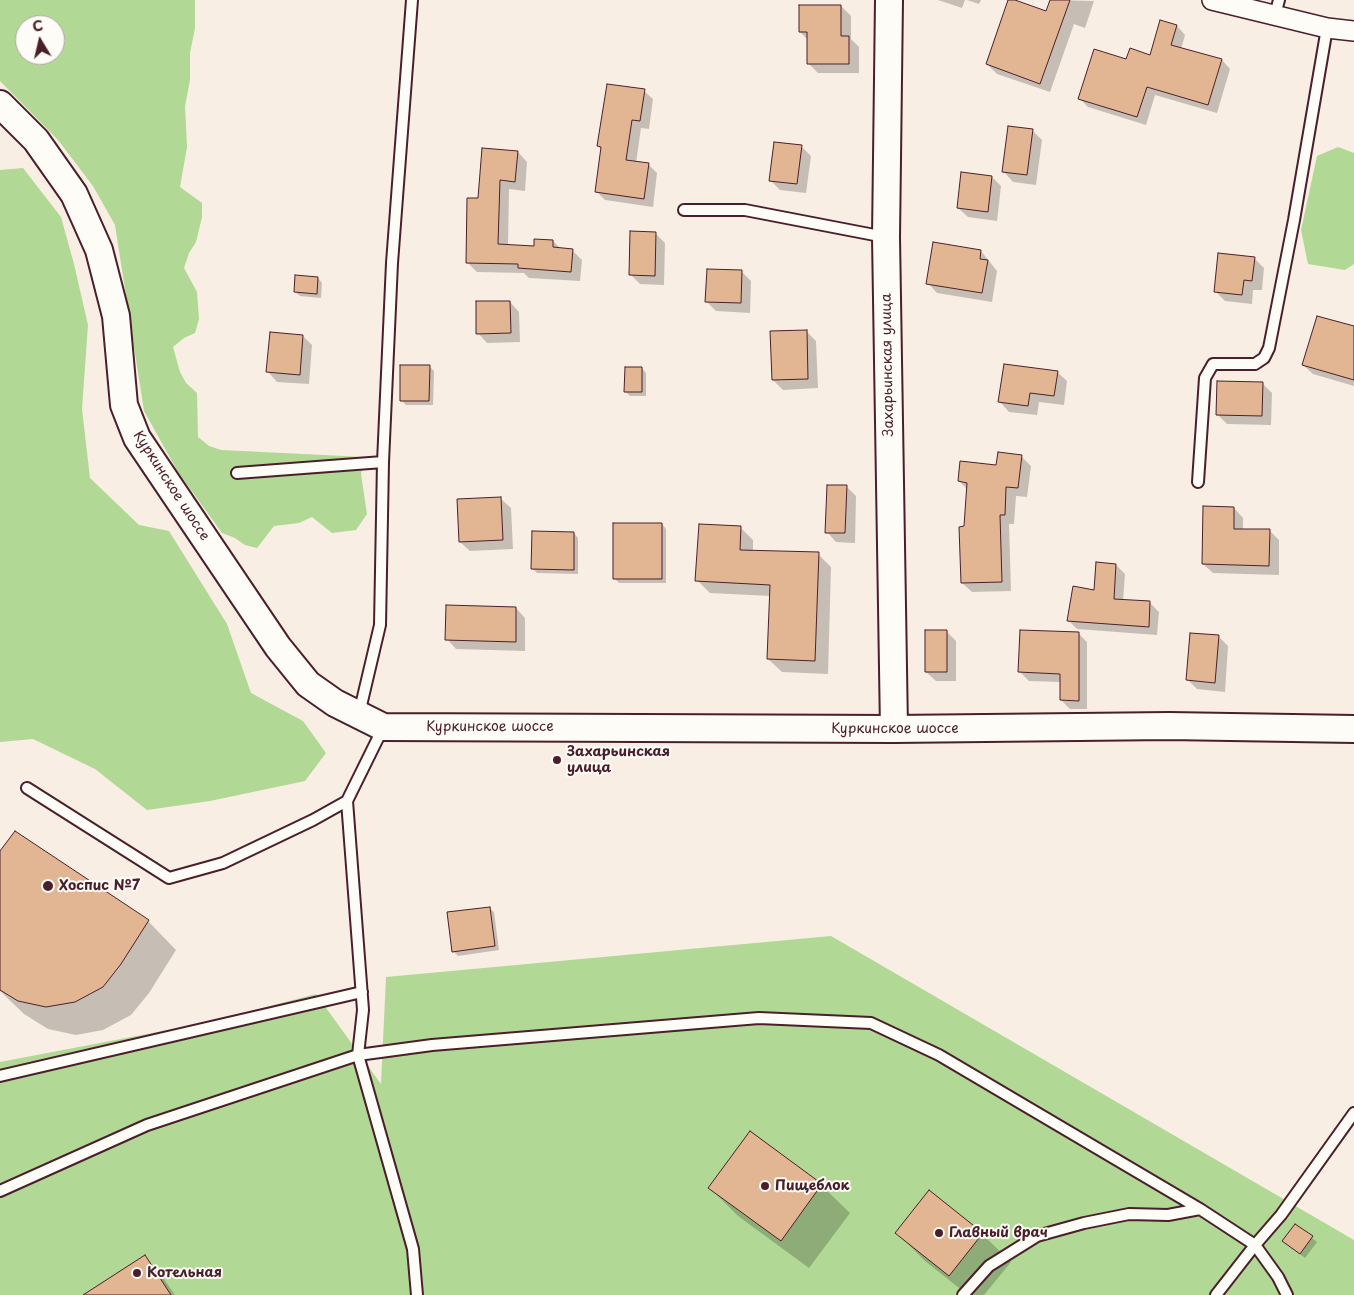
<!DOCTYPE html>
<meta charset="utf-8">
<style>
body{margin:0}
#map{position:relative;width:1354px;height:1295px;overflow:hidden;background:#f8eee3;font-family:"Playpen Sans",sans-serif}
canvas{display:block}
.north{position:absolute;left:15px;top:15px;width:50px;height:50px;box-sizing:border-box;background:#fdfcf7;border:1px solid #b5a4a5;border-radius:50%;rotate:351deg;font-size:14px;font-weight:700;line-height:20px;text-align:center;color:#4a1f2b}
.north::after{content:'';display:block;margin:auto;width:18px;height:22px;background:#4a1f2b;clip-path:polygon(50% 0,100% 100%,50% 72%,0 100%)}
</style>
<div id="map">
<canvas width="1354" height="1295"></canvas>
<div class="north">С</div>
</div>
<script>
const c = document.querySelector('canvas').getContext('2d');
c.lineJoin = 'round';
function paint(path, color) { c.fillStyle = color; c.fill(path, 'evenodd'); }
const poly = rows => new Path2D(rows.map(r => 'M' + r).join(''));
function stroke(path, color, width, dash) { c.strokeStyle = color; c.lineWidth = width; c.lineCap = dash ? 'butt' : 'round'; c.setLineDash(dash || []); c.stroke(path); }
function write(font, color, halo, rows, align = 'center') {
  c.font = font + ' "Playpen Sans",sans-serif'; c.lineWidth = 4; c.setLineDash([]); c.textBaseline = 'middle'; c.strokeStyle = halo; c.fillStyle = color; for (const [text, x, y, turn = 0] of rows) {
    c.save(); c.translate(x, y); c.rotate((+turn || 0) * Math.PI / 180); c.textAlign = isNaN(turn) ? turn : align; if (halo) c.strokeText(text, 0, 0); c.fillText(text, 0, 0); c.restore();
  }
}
const green = poly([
 [0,0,195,0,195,28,190,53,190,80,185,106,187,147,180,187,202,203,202,217,196,242,189,253,184,268,197,292,199,319,195,333,184,338,173,347,180,372,186,383,197,393,198,437,209,446,221,450,364,457,361,474,367,514,356,530,332,533,312,517,299,523,274,526,257,548,245,545,235,538,222,533,178,472,144,411,115,225,93,186,58,140,0,81],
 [25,25,55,25,55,55,25,55],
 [1338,147,1354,153,1354,264,1345,270,1308,264,1301,230,1317,156],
 [23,168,61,217,74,264,88,325,82,409,90,478,139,525,169,531,227,624,251,693,303,721,326,753,305,781,210,801,147,810,95,769,33,739,0,742,0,170],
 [831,936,1354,1240,1354,1295,0,1295,0,1062,205,1023,316,994,381,1084,386,977]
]);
const shadow = poly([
 [938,0,965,0,962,8],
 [967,0,981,0,979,4],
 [1010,0,1047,12,1051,0,1094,1,1085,28,1074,24,1050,92,997,74,987,64],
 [841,6,851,16,851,39,859,47,859,73,818,73,808,63,808,40,800,32],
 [1161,21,1177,26,1185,35,1181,49,1222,60,1230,69,1217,113,1155,95,1146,125,1088,107,1079,98,1127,61,1150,56],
 [644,91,653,99,649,129,641,128,636,163,648,164,657,173,653,207,605,200,596,191,602,149,599,146],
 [1032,130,1042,140,1036,185,1013,182,1004,172],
 [801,146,811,156,806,193,780,190,770,180],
 [518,152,527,162,525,191,509,189,508,246,535,247,553,241,561,249,572,250,582,260,580,281,529,278,524,273,477,272,467,262,479,200],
 [992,177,1001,186,997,221,968,217,958,208],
 [655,233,665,243,664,285,640,284,631,275],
 [981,251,997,271,992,302,937,293,928,283],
 [1255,259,1264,268,1262,290,1253,290,1252,304,1225,301,1215,291],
 [742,272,751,281,750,313,716,311,706,301],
 [318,278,322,283,321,298,300,296,295,292],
 [510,302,519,312,520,342,487,343,478,333],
 [1354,328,1354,386,1313,374,1303,365],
 [806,331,816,341,818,388,783,390,773,380],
 [303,336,312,345,309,384,277,382,268,372],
 [429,366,434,371,433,405,406,405,401,400],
 [642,368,646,373,646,396,630,396,626,392],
 [1057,372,1067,381,1064,405,1039,402,1037,415,1009,412,1000,402],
 [1262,383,1272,393,1271,425,1227,424,1217,414],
 [1021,456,1031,466,1027,497,1016,496,1014,524,1009,524,1011,591,972,592,962,583,968,490,959,481],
 [846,486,856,496,855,543,836,542,827,532],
 [501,499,511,508,513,549,470,551,460,542],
 [1234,508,1243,518,1243,530,1270,531,1279,540,1279,575,1213,573,1203,564],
 [662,524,666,529,666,583,619,583,614,578],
 [740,527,753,540,753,551,818,554,831,567,828,674,782,672,768,659,771,596,710,593,697,580],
 [574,533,578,538,578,574,537,573,533,569],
 [1116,565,1125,574,1123,601,1150,603,1159,612,1157,635,1077,629,1068,620],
 [516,608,525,618,525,651,456,649,447,639],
 [946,631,956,641,956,681,936,681,926,672],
 [1078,633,1087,642,1087,709,1070,709,1061,700,1061,682,1029,681,1020,672],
 [1218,636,1228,646,1225,692,1197,689,1188,680],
 [15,833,148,921,176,950,149,993,131,1015,103,1030,76,1035,48,1029,24,1014,0,991,0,853],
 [489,908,494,912,499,950,458,956,453,951],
 [750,1133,821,1185,850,1213,809,1268,738,1216,710,1188],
 [929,1192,982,1234,1011,1262,984,1295,968,1295,925,1261,897,1233],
 [1295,1225,1317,1242,1305,1258,1288,1245],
 [145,1257,159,1272,175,1295,95,1295]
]);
const building = poly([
 [1008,0,1015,0,1046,11,1050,0,1070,0,1040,84,986,64,1008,0],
 [799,5,841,5,841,36,849,36,849,64,807,64,807,32,799,32,799,5],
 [1160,20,1177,25,1171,45,1222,59,1208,105,1147,87,1137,117,1078,99,1094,49,1126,59,1130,48,1150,55,1160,20],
 [607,84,645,89,640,121,632,120,626,160,649,163,644,199,595,192,601,147,597,146,607,84],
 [1008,126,1033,129,1027,175,1002,172,1008,126],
 [774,142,802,145,797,184,769,181,774,142],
 [482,148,518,151,515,182,500,180,498,244,534,246,534,239,553,240,553,247,573,249,571,272,518,268,518,264,466,263,467,198,478,198,482,148],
 [961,172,992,176,988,212,957,208,961,172],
 [630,231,656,232,655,276,629,275,630,231],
 [933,242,981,250,980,259,988,260,982,293,926,284,933,242],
 [1218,253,1255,257,1252,281,1244,280,1242,295,1214,292,1218,253],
 [707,269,742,270,741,303,705,302,707,269],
 [295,275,318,277,317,294,294,292,295,275],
 [476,301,510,301,511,333,476,334,476,301],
 [1317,316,1354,326,1354,380,1302,365,1317,316],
 [807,330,808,379,772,380,770,331,807,330],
 [270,332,303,335,300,375,266,372,270,332],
 [1004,364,1058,371,1054,396,1030,393,1028,406,998,402,1004,364],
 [400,365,430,365,429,401,400,401,400,365],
 [625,367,642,367,642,392,624,392,625,367],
 [1217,381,1263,382,1262,416,1216,415,1217,381],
 [998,452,1022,455,1018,488,1006,487,1005,515,1000,515,1002,582,961,583,959,527,964,526,967,483,958,481,960,461,996,465,998,452],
 [827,485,847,485,845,533,825,533,827,485],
 [501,497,503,540,459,542,457,499,501,497],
 [1203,506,1234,507,1234,529,1270,529,1269,566,1202,564,1203,506],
 [613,523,662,523,662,579,613,579,613,523],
 [699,524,741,526,740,550,819,552,815,661,767,659,770,585,695,581,699,524],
 [532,531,574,532,574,570,531,569,532,531],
 [1096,562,1116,564,1114,599,1150,601,1149,627,1067,621,1073,586,1094,590,1096,562],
 [446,605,516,607,516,642,445,640,446,605],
 [925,630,947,630,947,672,925,672,925,630],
 [1020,630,1079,632,1079,701,1060,700,1060,674,1018,672,1020,630],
 [1190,633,1219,635,1215,683,1186,680,1190,633],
 [15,831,149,920,121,964,103,987,75,1002,46,1007,18,1001,0,990,0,851,15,831],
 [490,907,495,946,452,952,447,912,490,907],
 [750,1131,822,1184,781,1241,708,1188,750,1131],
 [929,1190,983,1233,949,1276,895,1233,929,1190],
 [1295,1224,1313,1236,1300,1254,1282,1241,1295,1224],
 [145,1255,171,1295,83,1295,145,1255]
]);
const lane = poly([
 [1275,15,1279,0],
 [684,210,745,210,885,237],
 [237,473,383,462],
 [1198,482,1205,378,1213,364,1255,364,1264,358,1269,348,1294,220,1327,28],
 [359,714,380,625,383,462,392,263,412,0],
 [27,788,169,878,223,863,313,820,347,801,383,728],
 [347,801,363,1010,358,1055,413,1249,417,1295],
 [0,1076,362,992],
 [0,1191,147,1125,358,1055,432,1045,759,1018,871,1023,939,1055,1200,1209,1255,1245,1278,1277,1287,1295],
 [963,1295,989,1266,1037,1236,1084,1223,1129,1214,1168,1215,1200,1209],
 [1216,1295,1255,1245,1281,1215,1354,1113]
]);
const street = poly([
 [1212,0,1327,28,1354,31]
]);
const secondary = poly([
 [889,0,886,237,894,729],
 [0,104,36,140,74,194,99,250,116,316,124,405,137,438,278,647,308,684,335,703,383,727,894,729,1169,726,1354,729]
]);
const markers = [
 [557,760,5,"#4a1f2b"],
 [48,886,6,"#4a1f2b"],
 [765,1186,5,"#4a1f2b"],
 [939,1233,5,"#4a1f2b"],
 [137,1273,5,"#4a1f2b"]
];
const streetNames = [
 ["Захарьинская улица",888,365,-91],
 ["Куркинское шоссе",171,486,57],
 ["Куркинское шоссе",490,727],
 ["Куркинское шоссе",895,729]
];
const poiNames = [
 ["Захарьинская",567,752],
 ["улица",567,768],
 ["Хоспис №7",59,886],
 ["Пищеблок",775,1186],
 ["Главный врач",949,1233],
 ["Котельная",147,1273]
];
paint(green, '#b1d895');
paint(shadow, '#0003');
paint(building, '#e3b693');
stroke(building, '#4a1f2b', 1);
stroke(lane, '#4a1f2b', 14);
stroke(street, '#4a1f2b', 22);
stroke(secondary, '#4a1f2b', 30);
stroke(lane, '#fdfcf7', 10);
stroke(street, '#fdfcf7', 19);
stroke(secondary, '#fdfcf7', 26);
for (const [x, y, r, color] of markers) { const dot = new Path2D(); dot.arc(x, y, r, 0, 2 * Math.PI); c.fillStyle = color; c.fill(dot); stroke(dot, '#fdfcf7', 2); }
write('14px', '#4a1f2b', '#fdfcf7', streetNames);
write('bold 14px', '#4a1f2b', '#fdfcf7', poiNames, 'left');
</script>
